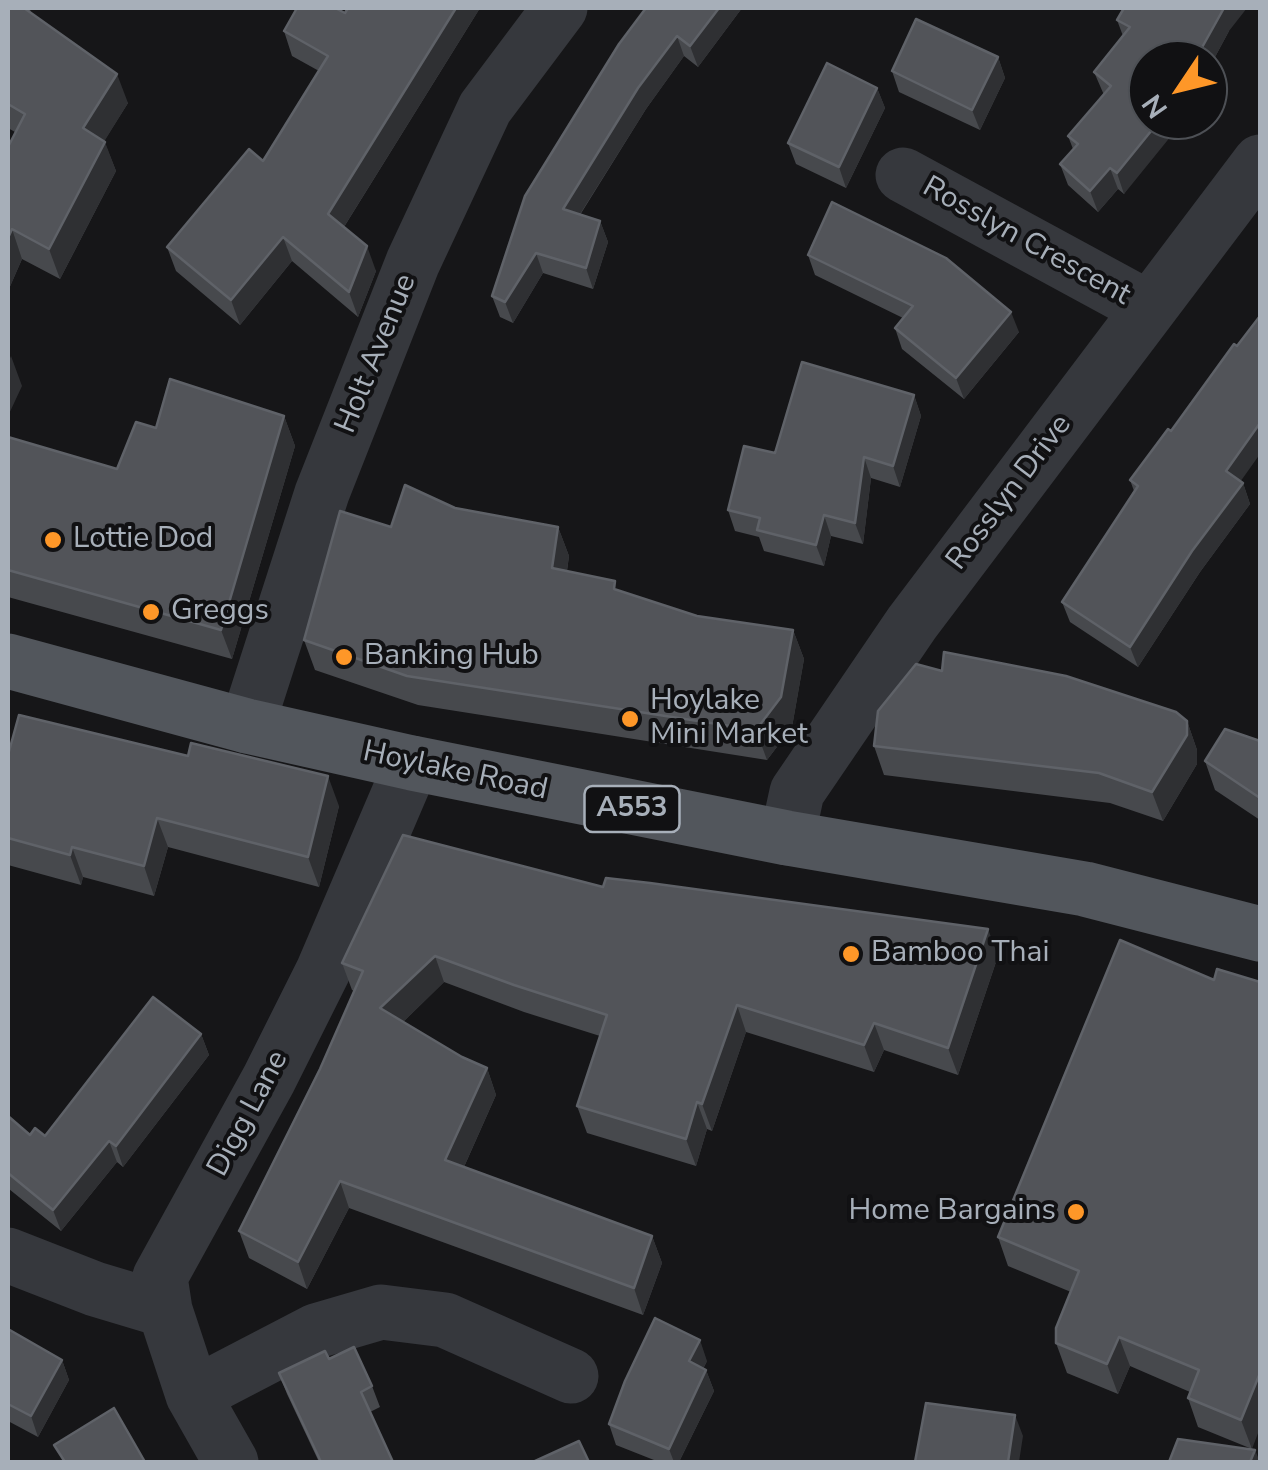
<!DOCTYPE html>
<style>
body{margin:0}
#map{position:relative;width:1268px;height:1470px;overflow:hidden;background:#161618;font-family:"Nunito Sans",sans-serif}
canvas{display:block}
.frame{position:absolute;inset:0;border:10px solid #a7afb9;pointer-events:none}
.north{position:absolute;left:1128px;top:40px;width:100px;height:100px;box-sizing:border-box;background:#111113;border:2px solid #4d5055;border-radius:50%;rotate:235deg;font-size:28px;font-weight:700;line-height:40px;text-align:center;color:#a7afb9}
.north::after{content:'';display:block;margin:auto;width:35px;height:45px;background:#fe9728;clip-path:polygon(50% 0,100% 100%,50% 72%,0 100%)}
</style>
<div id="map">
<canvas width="1268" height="1470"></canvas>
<div class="frame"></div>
<div class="north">N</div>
</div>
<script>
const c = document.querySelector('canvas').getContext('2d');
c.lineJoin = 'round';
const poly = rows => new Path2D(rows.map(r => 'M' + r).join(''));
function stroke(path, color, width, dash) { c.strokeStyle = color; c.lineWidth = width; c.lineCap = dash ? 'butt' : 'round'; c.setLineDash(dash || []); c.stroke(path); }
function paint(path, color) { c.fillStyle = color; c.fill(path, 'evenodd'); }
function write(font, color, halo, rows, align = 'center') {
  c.font = font + ' "Nunito Sans",sans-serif'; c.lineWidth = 8; c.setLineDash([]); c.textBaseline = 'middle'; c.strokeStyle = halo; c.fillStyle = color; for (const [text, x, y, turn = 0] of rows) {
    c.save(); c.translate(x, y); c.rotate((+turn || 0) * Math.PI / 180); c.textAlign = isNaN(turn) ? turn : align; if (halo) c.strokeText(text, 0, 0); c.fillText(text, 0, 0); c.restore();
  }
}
const minor = poly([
 [903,175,1148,308],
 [247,726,322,493,413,262,485,108,560,8],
 [787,838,797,792,912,623,1260,162],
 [8,1255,95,1289,165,1310],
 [193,1395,316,1331,381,1312,445,1320,571,1376],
 [231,1462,193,1395,165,1310,160,1277,269,1079,323,971,412,763]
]);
const major = poly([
 [8,661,247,726,412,763,787,838,1085,889,1260,934]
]);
const wall = poly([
 [8,8,32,8,30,11,128,103,104,141,116,171,60,279,22,259,8,291,8,147,15,132,8,128],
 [348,8,480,8,344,227,376,271,358,317,292,261,240,325,176,271,167,247,263,161,319,71,292,56,284,31,345,13],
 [742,8,698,67,684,56,646,109,580,215,600,221,608,242,593,289,543,273,513,323,500,317,492,296,619,44],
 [1117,20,1229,31,1208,70,1208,60,1124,194,1118,189,1098,212,1068,185,1060,164,1073,149,1068,136,1104,95,1094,72,1123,36],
 [998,57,1005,78,980,130,899,92,892,71],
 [877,88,885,108,846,188,796,164,788,143],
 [808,255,1019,332,964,399,902,349,895,328,903,318,815,275],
 [914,395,921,416,900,487,871,478,863,544,831,536,824,566,764,551,759,537,735,531,728,510,775,453],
 [284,416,295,446,232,659,8,597,8,437,117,469,156,428],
 [1130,480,1240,482,1243,483,1250,504,1200,572,1138,667,1070,622,1062,602,1134,491],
 [455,508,558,527,569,556,567,571,618,591,697,616,793,630,804,659,792,727,767,760,418,705,315,670,304,640,391,527],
 [1187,721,1197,750,1197,764,1163,821,1110,803,884,775,874,746],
 [1260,741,1260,820,1215,790,1205,761],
 [8,755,339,806,319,887,168,847,154,896,83,877,81,885,8,865],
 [603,887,998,956,958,1075,884,1050,874,1072,746,1032,712,1131,707,1129,696,1166,587,1133,577,1106,600,1036,524,1012,444,982,403,1022,462,1057,487,1068,496,1095,464,1167,652,1236,662,1263,643,1315,349,1208,307,1289,249,1258,239,1231,320,1069,354,991,352,990,342,963],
 [1120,940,1252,1449,1198,1427,1188,1398,1190,1392,1130,1366,1118,1394,1067,1373,1056,1343,1071,1292,1008,1266,998,1237],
 [201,1034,209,1055,123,1167,117,1162,61,1231,9,1189,8,1190,8,1116,30,1135,45,1136],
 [8,1329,62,1360,69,1380,38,1437,8,1421],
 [329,1359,372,1386,380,1407,370,1412,393,1462,319,1462,287,1394,279,1373],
 [707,1361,703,1369,706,1370,714,1391,679,1462,659,1462,616,1445,609,1424]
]);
const shadedWall = poly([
 [456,8,480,8,337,238,328,214],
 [719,8,742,8,698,67,690,46],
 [1224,8,1247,8,1229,31,1208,70,1208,60,1195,60],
 [677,36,684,56,646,109,570,230,563,209,638,88],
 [998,57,1005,78,980,130,972,110],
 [117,74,128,103,94,158,83,128],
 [877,88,885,108,846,188,839,167],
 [1160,120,1184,120,1124,194,1117,173],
 [105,142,116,171,60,279,49,249],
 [1110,168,1118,189,1098,212,1090,191],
 [600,221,608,242,593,289,586,268],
 [12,229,22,259,8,291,8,238],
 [283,237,292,261,240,325,231,300],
 [367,246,376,271,358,317,349,292],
 [536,253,543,273,513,323,505,302],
 [1011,312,1019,332,964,399,956,378],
 [11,356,22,386,8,416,8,363],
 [914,395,921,416,900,487,893,466],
 [284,416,295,446,232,659,221,630],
 [1260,423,1260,454,1233,492,1226,471],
 [864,457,871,478,863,544,855,523],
 [1243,483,1250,504,1200,572,1138,667,1130,647,1192,551],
 [824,515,831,536,824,566,816,545],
 [558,527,569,556,563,598,552,568],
 [793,630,804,659,792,727,767,760,756,730],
 [1187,721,1197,750,1197,764,1163,821,1152,792],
 [328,776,339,806,319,887,308,857],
 [157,818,168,847,154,896,144,866],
 [72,847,83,877,81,885,70,855],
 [988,929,998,956,958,1075,948,1048],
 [435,956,444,982,390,1035,380,1008],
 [737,1005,746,1032,712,1131,702,1104],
 [874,1023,884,1050,874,1072,864,1045],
 [201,1034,209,1055,123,1167,116,1146],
 [487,1068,496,1095,455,1187,445,1160],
 [697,1102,707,1129,696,1166,686,1139],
 [109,1141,117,1162,61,1231,53,1210],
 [340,1181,349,1208,307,1289,298,1262],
 [652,1236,662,1263,643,1315,634,1288],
 [1119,1337,1130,1366,1118,1394,1107,1364],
 [700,1340,707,1361,696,1382,689,1361],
 [62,1360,69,1380,38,1437,31,1416],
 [706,1370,714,1391,679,1462,674,1462,669,1449],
 [1260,1373,1260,1428,1252,1449,1241,1420],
 [1015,1415,1023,1436,1019,1462,1008,1462],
 [1255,1450,1260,1462,1250,1462]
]);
const building = poly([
 [8,8,24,8,117,74,83,128,105,142,49,249,12,229,8,238,8,147,25,114,8,104,8,8],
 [297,8,335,8,345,13,348,8,456,8,328,214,367,246,349,292,283,237,231,300,167,247,249,149,263,161,328,56,284,31,297,8],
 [646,8,719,8,690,46,677,36,638,88,563,209,600,221,586,268,536,253,505,302,492,296,525,196,619,44,646,8],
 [1124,8,1224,8,1195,60,1148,60,1148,120,1160,120,1117,173,1110,168,1090,191,1060,164,1078,144,1068,136,1111,86,1094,72,1130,27,1117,20,1124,8],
 [916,19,998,57,972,110,892,71,916,19],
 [827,63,877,88,839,167,788,143,827,63],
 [832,202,946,258,1011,312,956,378,895,328,913,306,808,255,832,202],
 [1260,316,1260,423,1226,471,1243,483,1192,551,1130,647,1062,602,1138,486,1130,480,1168,429,1171,431,1234,344,1237,346,1260,316],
 [802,362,914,395,893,466,864,457,855,523,824,515,816,545,757,530,760,518,728,510,744,446,775,453,802,362],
 [170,379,284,416,221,630,8,570,8,437,117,469,136,422,156,428,170,379],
 [405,485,455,508,558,527,552,568,615,581,614,589,697,616,793,630,781,697,756,730,407,676,304,640,340,511,391,527,405,485],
 [944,652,1066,676,1176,712,1187,721,1187,735,1152,792,1099,773,874,746,878,711,916,664,942,671,944,652],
 [19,715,188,756,191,743,328,776,308,857,157,818,144,866,72,847,70,855,8,838,8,755,19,715],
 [1225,729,1260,741,1260,798,1205,761,1225,729],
 [403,835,603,887,606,878,650,883,988,929,948,1048,874,1023,864,1045,737,1005,702,1104,697,1102,686,1139,577,1106,607,1015,514,985,435,956,380,1008,462,1057,487,1068,445,1160,652,1236,634,1288,340,1181,298,1262,239,1231,320,1069,363,971,342,963,403,835],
 [1120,940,1214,980,1217,969,1260,982,1260,1373,1241,1420,1188,1398,1199,1370,1119,1337,1107,1364,1056,1343,1056,1328,1079,1271,998,1237,1120,940],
 [153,997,201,1034,116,1146,109,1141,53,1210,8,1173,8,1116,30,1135,35,1128,45,1136,153,997],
 [655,1318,700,1340,689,1361,706,1370,669,1449,609,1424,625,1381,655,1318],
 [8,1329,62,1360,31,1416,8,1404,8,1329],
 [354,1347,372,1386,361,1392,393,1462,321,1462,279,1373,325,1351,329,1359,354,1347],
 [926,1403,1015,1415,1008,1462,915,1462,926,1403],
 [114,1408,145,1462,65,1462,54,1445,114,1408],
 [1178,1439,1255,1450,1250,1462,1169,1462,1178,1439],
 [579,1441,589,1462,533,1462,579,1441]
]);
const markers = [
 [53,540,10,"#fe9728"],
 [151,612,10,"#fe9728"],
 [344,657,10,"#fe9728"],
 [630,719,10,"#fe9728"],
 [851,954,10,"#fe9728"],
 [1076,1212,10,"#fe9728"]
];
const shields = [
 [632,809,95]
];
const shieldNames = [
 ["A553",632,809]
];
const streetNames = [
 ["Rosslyn Crescent",1026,242,29],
 ["Holt Avenue",377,354,-68],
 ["Rosslyn Drive",1010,493,-53],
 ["Hoylake Road",455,772,12],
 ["Digg Lane",249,1114,-62]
];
const poiNames = [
 ["Lottie Dod",73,540],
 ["Greggs",171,612],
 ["Banking Hub",364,657],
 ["Hoylake",650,702],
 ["Mini Market",650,736],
 ["Bamboo Thai",871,954],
 ["Home Bargains",1056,1212,"right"]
];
stroke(minor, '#36383d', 55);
stroke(major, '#52565c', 55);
paint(wall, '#47494d');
paint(shadedWall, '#2f3033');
paint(building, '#525459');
stroke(building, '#5f6268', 2.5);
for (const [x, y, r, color] of markers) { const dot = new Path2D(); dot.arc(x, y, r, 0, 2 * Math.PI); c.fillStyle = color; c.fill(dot); stroke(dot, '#111113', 4); }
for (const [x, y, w] of shields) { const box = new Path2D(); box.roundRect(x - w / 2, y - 23, w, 46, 8); c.fillStyle = '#111113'; c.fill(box); stroke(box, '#a7afb9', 2.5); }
write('bold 28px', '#a7afb9', null, shieldNames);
write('30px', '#a7afb9', '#111113', streetNames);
write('30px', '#a7afb9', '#111113', poiNames, 'left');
</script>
